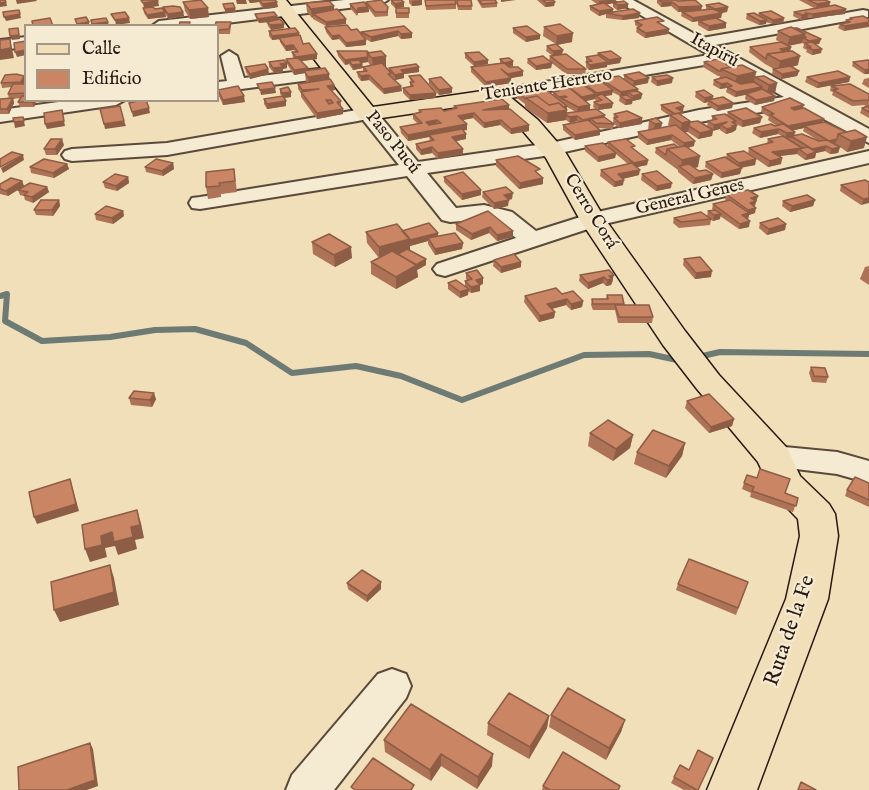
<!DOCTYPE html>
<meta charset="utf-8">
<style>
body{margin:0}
#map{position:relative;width:869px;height:790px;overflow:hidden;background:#f0dfb9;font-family:"IM FELL English",serif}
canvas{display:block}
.legend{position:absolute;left:24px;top:24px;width:195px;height:78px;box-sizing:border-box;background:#f5ead2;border:2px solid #a39684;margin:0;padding:8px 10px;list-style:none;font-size:18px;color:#281810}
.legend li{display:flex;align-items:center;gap:12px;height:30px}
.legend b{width:30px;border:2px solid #a39684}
</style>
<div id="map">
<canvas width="869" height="790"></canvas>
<ul class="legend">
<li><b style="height:8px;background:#f0dfb9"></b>Calle</li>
<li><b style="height:16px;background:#ca8564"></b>Edificio</li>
</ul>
</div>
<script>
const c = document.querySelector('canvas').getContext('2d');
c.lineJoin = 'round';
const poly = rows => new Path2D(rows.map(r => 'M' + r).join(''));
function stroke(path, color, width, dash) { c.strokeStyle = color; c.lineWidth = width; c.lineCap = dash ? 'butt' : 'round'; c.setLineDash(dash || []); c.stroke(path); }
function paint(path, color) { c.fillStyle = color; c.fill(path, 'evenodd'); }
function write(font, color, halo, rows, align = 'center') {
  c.font = font + ' "IM FELL English",serif'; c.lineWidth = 4.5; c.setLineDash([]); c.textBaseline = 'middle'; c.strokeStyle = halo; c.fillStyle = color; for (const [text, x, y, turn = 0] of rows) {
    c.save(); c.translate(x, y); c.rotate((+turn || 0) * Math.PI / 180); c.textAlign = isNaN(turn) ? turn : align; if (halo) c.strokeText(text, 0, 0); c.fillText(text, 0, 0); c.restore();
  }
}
const stream = poly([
 [0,296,7,294,5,321,42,341,110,337,155,330,195,329,246,343,292,373,356,366,401,376,462,400,584,355,649,354,682,361],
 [698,357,720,352,869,354]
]);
const minor = poly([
 [344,0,388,0,381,4,202,26,152,26,159,21,344,0],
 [615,0,633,0,702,38,863,10,868,11,868,17,863,18,715,45,869,129,869,143,799,106,699,122,551,155,427,173,456,208,484,205,512,212,536,231,593,213,869,151,869,163,600,225,445,276,437,274,433,269,437,264,516,238,496,222,484,219,450,222,442,220,407,176,200,209,192,208,189,203,192,198,200,197,399,165,363,120,167,155,72,161,65,159,62,155,65,151,72,149,167,143,368,108,375,110,418,162,551,143,699,110,784,97,722,62,496,100,490,99,487,95,496,90,709,55,615,0],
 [26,37,26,47,0,50,0,40,26,37],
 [229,51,237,56,244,78,334,67,342,72,334,77,218,92,218,82,227,81,221,56,229,51],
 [73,100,125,100,116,105,0,122,0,110,73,100],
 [774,446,837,452,869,461,869,483,837,474,763,465,759,457,763,449,774,446],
 [392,669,406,674,411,686,406,698,334,790,286,790,292,775,378,674,392,669]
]);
const major = poly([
 [269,0,286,0,373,107,496,89,503,91,538,120,564,150,605,219,685,331,719,375,787,448,800,476,829,504,835,514,838,536,828,599,757,790,707,790,786,599,800,536,798,519,772,492,758,462,697,389,663,345,580,220,546,158,522,130,491,102,368,120,360,119,269,0]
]);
const wall = poly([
 [248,0,275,0,278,7,263,9,260,4,259,2,250,3],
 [391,0,404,2,404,7,395,8,391,4],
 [409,0,422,0,422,5,412,6,409,3],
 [425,0,456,4,456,9,426,10],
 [456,0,471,0,472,10,458,10],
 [477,0,495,0,497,3,497,7,482,8],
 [537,0,553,0,554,6,545,7],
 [591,0,615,0,614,3,628,8,617,10,613,7,613,3,606,5,613,9,613,12,639,18,622,20,606,18,606,14,599,16,590,10,590,6,597,4],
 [657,0,677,0,678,1,702,6,701,10,706,9,706,5,728,7,727,12,720,13,722,13,721,18,717,18,726,28,708,31,698,25,698,21,692,22,681,16,682,12,693,11,678,12,671,6,661,7,657,3],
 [799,0,825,0,830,2,829,6,846,9,845,14,812,18,807,18,807,19,801,20,793,16,794,12,814,8],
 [183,2,209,17,190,19,185,11],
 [366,2,388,7,388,16,375,17,369,9,369,12,358,13,357,16,350,8,350,4,366,5],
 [306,3,334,6,334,9,346,24,326,26,313,19,313,17,312,18,307,12],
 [163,7,183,12,184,16,168,19,165,13,166,17,148,19,144,13,143,8,164,10],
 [396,8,409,8,409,18,396,18],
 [759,13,784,18,783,23,772,24,766,22,766,24,759,25,746,19,747,14,759,15],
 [255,14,278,20,284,24,284,28,271,30,268,26,267,22,259,23,256,18],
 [863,16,844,31,838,28,840,24,846,23,846,20,850,20,850,18],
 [635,21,663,26,669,29,668,34,645,38,636,32,637,28,638,27,635,25],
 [231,22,231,26,230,34,218,34,218,26],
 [404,26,412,33,412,38,401,39,398,36,371,42,364,38,366,45,346,47,339,39,332,40,326,32,325,27,351,30,361,34,361,32],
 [544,27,572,42,557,45,563,50,562,54,553,56,546,51,547,46,556,44,543,36],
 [513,28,540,39,526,42,513,33],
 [269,31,299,35,303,44,317,54,317,59,301,61,308,71,330,79,334,85,335,90,331,91,341,101,341,106,343,114,317,119,301,97,301,93,298,89,298,84,306,82,305,73,294,75,287,64,287,68,283,69,283,72,274,73,269,67,269,62,287,63,286,59,293,58,292,52,295,52,294,50,286,51,280,42,280,39,272,40,269,36],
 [778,31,821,39,819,44,815,44,821,53,812,55,806,52,807,50,803,48,804,44,802,43,788,46,791,47,790,51,798,65,792,67,799,71,797,76,781,79,772,74,773,69,774,69,765,64,749,52,750,47,780,42,776,40],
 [337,51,367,51,386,66,385,66,389,71,389,68,419,67,419,72,404,74,404,78,395,80,391,76,391,77,401,86,402,91,384,94,369,80,361,81,358,77,357,72,363,71,363,67,370,65,368,62,362,63,363,68,353,70,349,64,345,65,338,56],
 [465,53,488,64,474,66,465,58],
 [598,53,621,58,620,63,607,65,607,67,589,70,586,67,586,57,598,56],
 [550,56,586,69,585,74,566,74,549,61],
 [500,59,513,61,513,66,509,67,523,71,523,76,511,78,511,83,486,87,471,72,471,67,500,63],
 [528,59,552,63,551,68,536,70,527,63],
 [869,61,864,74,852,66,853,62],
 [704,62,756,72,754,82,755,77,777,83,775,93,771,94,775,96,774,101,755,105,745,99,746,94,735,97,726,92,727,88,726,88,720,89,713,85,714,80,719,78,720,76,718,76,703,67],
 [245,67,268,69,269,74,250,79,246,72],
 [624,75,648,83,634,86,638,89,638,91,642,94,641,99,632,101,632,104,625,105,619,101,620,96,612,92,612,95,604,96,612,108,598,110,593,107,594,102,596,101,595,99,586,101,590,110,604,117,614,124,613,129,598,128,600,130,600,135,575,140,563,130,563,125,578,122,577,121,570,123,566,120,547,123,525,108,525,104,517,98,518,93,553,95,554,88,569,87,583,85,583,83,605,84,605,78,624,79],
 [567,107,576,112,567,113],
 [24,76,26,81,24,84,26,84,26,100,37,100,34,107,20,107,18,102,20,98,13,99,14,103,9,114,0,114,0,99,9,99,8,94,12,87,2,88,1,83],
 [409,76,436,98,410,100,403,93,403,88,410,87,410,82,411,82],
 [652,77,672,83,657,86,651,82],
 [807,77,850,77,849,82,817,88,805,82],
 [869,78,869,88,862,84,864,79],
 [429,79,452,93,439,95,429,84],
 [831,86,869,94,869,118,860,113,862,108,864,108,865,105,852,106,832,95,833,92,830,91],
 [218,89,245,102,223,105,218,94],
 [280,89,291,97,284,98,286,101,286,106,267,109,264,104,264,99,282,96,280,94],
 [696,92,713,96,713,99,733,103,732,108,717,111,707,105,708,102,704,103,695,97],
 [509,105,509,109,529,131,511,134,500,125,484,128,473,118,462,120,467,124,467,130,463,130,466,139,456,141,463,149,463,154,438,159,432,153,421,155,416,149,416,144,430,141,429,137,408,141,401,133,400,127,418,124,413,119,413,114,419,113,419,110,444,111,454,109,454,106],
 [661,105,683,111,682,111,682,116,690,121,690,122,707,127,708,121,712,121,712,116,727,115,728,112,762,117,760,123,742,127,735,123,736,130,734,131,733,132,726,134,720,130,720,129,713,130,712,136,698,139,688,132,685,132,694,146,688,148,698,167,695,168,699,171,713,174,711,180,693,184,678,172,678,170,655,153,656,148,680,147,671,140,647,145,638,138,638,132,648,131,649,120,662,123,661,128,670,126,668,125,670,116,661,110],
 [762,107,803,108,823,122,864,148,847,152,840,147,838,153,830,154,825,151,816,153,815,158,805,160,797,154,779,156,782,158,781,164,768,167,748,153,749,148,767,144,768,139,782,136,778,134,760,138,752,133,754,128,777,126,768,120,769,117,761,112],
 [804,128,803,131,819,141,794,136,793,130],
 [614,114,642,118,642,124,619,128,613,123],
 [608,142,635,150,648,160,647,165,637,167,639,175,623,179,623,185,614,187,600,176,601,170,628,164,616,154,615,158,598,162,585,151,585,146,608,147],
 [64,145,57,155,46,155,44,149],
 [727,154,756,159,755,165,741,168,740,174,721,178,705,167,706,162,726,158],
 [496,160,540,175,543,184,519,189,496,166],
 [173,163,174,169,163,176,146,172,145,167],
 [67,164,69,169,54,178,31,173,30,167],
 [234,169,237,192,221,194,221,197,208,199,206,187],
 [642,174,671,188,656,191,641,180],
 [128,177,129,183,117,191,105,188,103,182],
 [444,177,481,195,462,200,444,182],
 [22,181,24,186,8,196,0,194,0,184],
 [869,182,861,205,840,191,841,185],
 [47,187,49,192,33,203,25,200,24,196,20,195,18,190],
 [483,192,512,199,508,200,508,206,494,209,482,197],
 [726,194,758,196,755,206,755,213,749,215,748,219,749,227,739,229,720,216,720,219,713,221,711,220,710,225,679,228,673,223,674,218,707,216,708,211,713,210,712,209,713,204,726,201,725,199],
 [59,200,60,206,53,216,36,215,34,210],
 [815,200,813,206,790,212,782,206,783,201],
 [123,211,124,216,113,224,96,220,95,214],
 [488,211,513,237,497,241,489,233,471,240,456,230,456,224],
 [760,223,786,224,785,230,767,235,759,228],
 [402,231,438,237,463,243,462,249,435,255,428,244,428,241,410,246,410,251,426,259,426,265,417,270,418,277,396,289,371,274,371,262,379,258,367,243,366,232],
 [312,242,352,258,335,267,313,254],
 [684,259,711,277,695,279,683,265],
 [494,260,521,262,521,267,501,273,493,266],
 [869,266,869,285,860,279,865,267],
 [609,270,613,281,611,285,606,286,603,283,588,289,579,281,580,275],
 [466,273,483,284,480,285,480,291,471,293,468,291,468,295,460,298,448,289,448,283,465,286,465,281,467,280,466,279],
 [562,294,583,301,582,307,571,310,566,305,552,309,555,312,554,318,539,322,524,302,525,296],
 [607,295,624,304,624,305,653,317,652,323,618,323,615,310,593,310,591,305,592,299,606,299],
 [811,367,828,377,826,383,812,382,809,373],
 [129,398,156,399,152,407,131,405],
 [687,401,734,419,732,426,709,433,685,408],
 [590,433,633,435,630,448,613,461,588,446],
 [685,443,682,456,666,478,634,464,637,452],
 [747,475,785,493,798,498,793,512,750,497,751,493,742,489],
 [869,483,869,507,845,496,847,490],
 [381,582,381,589,367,602,348,589,347,583],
 [748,582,736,615,676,590,678,584],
 [551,715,625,720,621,732,606,760,549,727],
 [549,716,547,728,529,759,487,735,488,723],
 [384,740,492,766,477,789,441,766,431,781,385,752],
 [674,777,698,790,684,790,671,783],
 [543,786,620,786,619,790,542,790]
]);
const shadedWall = poly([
 [16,0,36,0,37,1,17,4],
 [236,0,246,0,247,4,237,4],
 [249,0,273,0,259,0,259,2,250,3],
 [422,0,422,5,412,6,412,1],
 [501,0,516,0,501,2],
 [608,0,615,0,614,3,599,6,599,1],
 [158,1,159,6,144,8,143,3],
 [6,2,7,6,0,7,0,3],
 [277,2,278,7,263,9,263,4],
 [404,2,404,7,395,8,395,4],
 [555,2,554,6,545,7,546,3],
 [662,2,672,2,671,6,661,7],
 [830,2,829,7,816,9,817,4],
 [628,4,628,8,617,10,618,5],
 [334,6,334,15,313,14,313,17,312,18,311,9],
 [702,6,701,10,678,12,679,7],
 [368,7,369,12,358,13,357,16,358,8],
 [728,7,727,12,714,14,715,9],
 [208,8,209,17,190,19,189,10],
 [235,8,236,12,225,13,225,9],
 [613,9,613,13,606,13,606,14,599,16,599,11],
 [846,9,845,14,812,18,813,14],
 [165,12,166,17,148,19,147,15],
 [183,12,184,16,168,19,168,14],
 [640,13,639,18,622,20,623,16],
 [722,13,721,18,692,22,693,18],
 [20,14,21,18,6,21,4,17],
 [808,14,807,19,801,20,802,15],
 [277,16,278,21,259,23,258,19],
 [129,18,130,23,116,25,115,20],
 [784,18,783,23,772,24,773,20],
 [346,19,346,24,326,26,326,22],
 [767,20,766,24,759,25,760,21],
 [89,22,89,26,77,26,77,24],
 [108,22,109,26,93,26,92,24],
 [869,22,869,27,844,31,845,26],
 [726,23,726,28,708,31,709,26],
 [284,24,284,28,271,30,270,25],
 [18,28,20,39,12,40,10,36],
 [669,29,668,34,645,38,646,33],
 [398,31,398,36,371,42,371,37],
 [299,33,299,37,279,38,280,39,272,40,272,36],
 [412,33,412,38,401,39,401,34],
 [573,33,572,42,556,45,557,36],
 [805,34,802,43,787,46,790,37],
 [339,35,339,39,332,40,332,36],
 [540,35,540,39,526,42,526,37],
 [10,39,14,58,0,60,0,50],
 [821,39,819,44,808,46,809,41],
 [366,40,366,45,346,47,346,43],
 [293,45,294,50,286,51,285,46],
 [791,47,790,52,778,54,780,49],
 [822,49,821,53,812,55,813,50],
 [26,50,26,55,17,57,15,52],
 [563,50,562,54,553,56,553,51],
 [317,54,317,59,296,62,296,57],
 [386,56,386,66,373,68,372,58],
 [800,56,798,65,778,71,780,61],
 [368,57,368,62,352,64,349,61,349,64,345,65,345,60],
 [621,58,620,63,608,65,609,60],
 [488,60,488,64,474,66,474,62],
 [513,61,513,66,504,67,504,63],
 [608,62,607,67,589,70,590,65],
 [287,63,287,68,283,69,283,72,274,73,273,68,280,64],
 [552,63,551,68,536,70,536,66],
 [362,64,363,68,353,70,352,65],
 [419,67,419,72,404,74,404,78,395,80,395,75,401,70],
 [308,68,309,73,304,71,305,73,294,75,294,70],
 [268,69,269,74,250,79,250,74],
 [869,69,869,74,864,74,865,70],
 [523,71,523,76,511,78,511,83,486,87,486,82,508,78,508,74],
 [799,71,797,76,781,79,782,74],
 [756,72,754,82,734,86,737,76],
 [329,74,330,84,309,87,308,77],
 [369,75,369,80,361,81,361,76],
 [24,76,26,81,22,87,21,82],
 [850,77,849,82,817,88,819,83],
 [649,78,648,83,633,86,634,81],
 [673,78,672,83,657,86,657,81],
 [727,83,726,88,720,89,721,84],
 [777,83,775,93,766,95,769,85],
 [334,85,335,90,327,91,327,86],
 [401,86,402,91,384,94,383,89],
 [762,87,761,92,735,97,736,92],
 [275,88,276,93,261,95,260,90],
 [452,88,452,93,439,95,439,90],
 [638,89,637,94,628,92,628,96,620,97,621,92],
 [613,90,612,95,598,97,597,96,597,93],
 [291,92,291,97,283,98,282,93],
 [436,93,436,98,410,100,410,95],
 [596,94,595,99,581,102,582,97],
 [642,94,641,99,633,101,633,96],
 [244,96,245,102,223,105,223,100],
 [713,96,712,101,708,100,708,102,704,103,705,98],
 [775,96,774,101,755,105,756,100],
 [13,98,14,103,9,114,7,109],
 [633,99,632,104,625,105,626,100],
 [33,100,37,100,34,107,32,102],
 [286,101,286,106,267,109,267,104],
 [613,103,612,108,598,110,599,105],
 [733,103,732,108,717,111,718,106],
 [509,105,509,110,483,110],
 [590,105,590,110,577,112,578,107],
 [804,105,802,110,789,113,791,108],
 [567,106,566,120,547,123,548,109],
 [684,106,683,111,675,113,676,108],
 [149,108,150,113,133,117,132,112],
 [343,109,343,114,317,119,317,113],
 [62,110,65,126,47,129,45,124],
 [474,113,473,118,458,121,458,116],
 [605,115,604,121,591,119,591,123,582,125,583,120],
 [577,116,577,121,570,123,570,117],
 [23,117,25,126,15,128,14,122],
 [762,117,760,123,742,127,743,121],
 [642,118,642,124,619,128,620,123],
 [824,119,822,124,804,126,804,128,787,132,788,126],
 [437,120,436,125,426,127,426,122],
 [501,120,500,125,484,128,484,123],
 [124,121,126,126,105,129,104,124],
 [690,121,688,132,680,133,682,123],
 [736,121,735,125,737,125,736,130,734,131,733,132,726,134,727,129,732,122],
 [727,122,721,125,720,129,713,131,714,125],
 [662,123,660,133,653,135,655,124],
 [467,124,467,130,430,137,429,135,429,137,408,141,408,135],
 [529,125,529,131,511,134,511,129],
 [779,129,778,134,760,138,761,132],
 [600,130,600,135,575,140,575,135],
 [713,130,712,136,698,139,700,133],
 [795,132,794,137,785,139,787,133],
 [466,134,466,139,452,142,452,137],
 [672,135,671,140,647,145,648,140],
 [867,137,864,148,847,152,851,141],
 [62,139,64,145,57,155,55,149],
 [837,139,835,144,829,141],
 [695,141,694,146,683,149,684,143],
 [826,146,825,151,816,153,815,158,805,160,807,155,812,149],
 [432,147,432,153,421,155,421,150],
 [840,147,838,153,830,154,832,149],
 [802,148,799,149,797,154,771,157,772,152],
 [463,149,463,154,438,159,438,153],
 [616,153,615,158,598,162,598,157],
 [23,155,24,160,3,173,1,168],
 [700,156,698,167,684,170,681,168,682,160],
 [782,158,781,164,768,167,770,161],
 [756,159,755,165,738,168,739,163],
 [648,160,647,165,633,168,634,163],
 [173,163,174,169,163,176,162,171],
 [67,164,69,169,54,178,53,173],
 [742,168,740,174,721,178,722,173],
 [640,170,639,175,617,180,618,174],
 [713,174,711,180,693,184,695,178],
 [128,177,129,183,117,191,116,186],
 [543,178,543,184,519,189,520,183],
 [624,180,623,185,614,187,615,182],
 [22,181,24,186,8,196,6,191],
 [672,183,671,188,656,191,657,186],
 [47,187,49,192,33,203,32,197],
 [481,190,481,195,462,200,462,194],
 [513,193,512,199,503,201,504,195],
 [758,196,754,207,748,208,751,198],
 [869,198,869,203,861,205,863,199],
 [59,200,60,206,53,216,52,210],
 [509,200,508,206,494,209,494,203],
 [815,200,813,206,790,212,792,206],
 [756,208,755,213,749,215,748,219,742,215,747,214,748,210],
 [123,211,124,216,113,224,112,218],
 [721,214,720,219,713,221,714,215],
 [750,221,749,227,739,229,740,224],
 [786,224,785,230,767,235,769,229],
 [490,227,489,233,471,240,472,234],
 [513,231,513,237,497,241,497,235],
 [438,233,438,239,428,238,428,241,410,246,410,251,379,259,379,247],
 [463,243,462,249,435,255,435,249],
 [351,247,352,258,335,267,334,255],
 [426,259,426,265,417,270,418,277,396,289,396,277],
 [521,262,521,267,501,273,501,267],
 [712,271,711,277,695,279,696,273],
 [614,275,611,285,606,286,609,276],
 [604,277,603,283,588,289,588,283],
 [483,278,483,284,476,286,476,280],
 [480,285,480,291,471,293,471,287],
 [469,289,468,295,460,298,460,292],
 [567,299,566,305,547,310,547,304],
 [583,301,582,307,571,310,571,304],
 [555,312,554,318,539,322,540,316],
 [154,393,156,399,152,407,150,400],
 [734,419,732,426,709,433,711,427],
 [633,435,630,448,613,461,616,449],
 [685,443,682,456,666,478,669,466],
 [70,479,79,511,37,524,34,517],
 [137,510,141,523,144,538,135,540,137,549,118,555,115,546,105,548,107,557,90,562,85,549,101,536,131,527],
 [110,565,114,578,119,605,60,622,54,610],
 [381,582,381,589,367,602,367,596],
 [549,716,547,728,529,759,530,747],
 [625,720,621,732,606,760,609,748],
 [90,743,93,749,98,786,87,790,67,790],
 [441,754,441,766,431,781,430,770],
 [493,754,492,766,477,789,478,777]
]);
const building = poly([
 [0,0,5,0,6,2,0,3,0,0],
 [141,0,157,0,158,1,143,3,141,0],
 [201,0,208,8,189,10,183,2,201,0],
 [259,0,275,0,277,2,263,4,259,0],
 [381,0,388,7,387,12,375,12,366,2,381,0],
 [391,0,401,0,404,2,395,4,391,0],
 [425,0,455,0,456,4,426,6,425,0],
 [457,0,471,0,472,6,458,6,457,0],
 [479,0,495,0,497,3,482,4,479,0],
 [543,0,553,0,555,2,546,3,543,0],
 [659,0,677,0,678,1,695,0,702,6,679,7,672,2,662,2,659,0],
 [808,0,825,0,830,2,817,4,808,0],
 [329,1,334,6,311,9,306,3,329,1],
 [624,1,628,4,618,5,613,3,624,1],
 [364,2,368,7,358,8,357,12,350,4,364,2],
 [233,3,235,8,225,9,223,4,233,3],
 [604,3,613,9,599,11,590,6,604,3],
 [719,3,728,7,715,9,706,5,719,3],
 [835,5,846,9,813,14,805,13,808,14,802,15,794,12,835,5],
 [173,6,180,7,183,12,168,14,163,7,173,6],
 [153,7,155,9,162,8,165,12,147,15,143,8,153,7],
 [396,8,409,8,409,13,396,13,396,8],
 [337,9,346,19,326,22,313,14,337,9],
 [633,9,640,13,623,16,606,13,633,9],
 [713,9,722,13,693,18,682,12,713,9],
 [19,10,20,14,4,17,3,12,19,10],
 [771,11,784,18,773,20,759,13,771,11],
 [125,12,129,18,115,20,111,14,125,12],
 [274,12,277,16,258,19,255,14,274,12],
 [754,13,767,20,760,21,747,14,754,13],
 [863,16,869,19,869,22,845,26,840,24,850,22,846,20,852,19,850,18,863,16],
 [86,17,89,22,77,24,75,19,86,17],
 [657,17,664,21,657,22,669,29,646,33,637,28,642,25,635,21,657,17],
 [50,18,53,26,33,26,32,21,50,18],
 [106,18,108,22,92,24,91,20,106,18],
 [716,18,726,23,709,26,699,21,716,18],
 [280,19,284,24,270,25,267,22,280,19],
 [180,22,190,22,189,26,179,26,180,22],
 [216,22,231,22,229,29,218,30,218,26,215,26,216,22],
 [560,24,573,33,557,36,544,27,560,24],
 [347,25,351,30,357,29,366,40,346,43,339,35,332,36,325,27,347,25],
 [404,26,412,33,401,34,398,31,371,37,361,32,404,26],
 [527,26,540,35,526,37,513,28,527,26],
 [791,27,805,34,790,37,778,31,791,27],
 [18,28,19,35,10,36,9,29,18,28],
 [295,28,299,33,272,36,269,31,295,28],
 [794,28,797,28,821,39,809,41,804,38,804,37,806,37,804,36,805,34,794,28],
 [300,35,303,44,309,43,317,54,296,57,292,52,298,52,293,45,285,46,279,38,300,35],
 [10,39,11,48,0,50,0,40,10,39],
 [26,41,26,50,15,52,14,43,26,41],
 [781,42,791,47,780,49,784,52,767,54,766,59,750,47,781,42],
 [812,42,822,49,813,50,807,47,811,47,805,43,812,42],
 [556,44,563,50,553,51,547,46,556,44],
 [337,51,367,51,369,53,367,53,368,57,345,60,337,51],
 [381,51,386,56,372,58,367,53,381,51],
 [611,51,621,58,609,60,598,53,611,51],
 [792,51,800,56,780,61,767,54,781,52,792,51],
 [479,52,488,60,474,62,465,53,479,52],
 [566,54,586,69,567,69,550,56,566,54],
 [598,55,608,62,590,65,586,62,592,61,586,57,598,55],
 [543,56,552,63,536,66,528,59,543,56],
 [298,58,308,68,294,70,286,59,298,58],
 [509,58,513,61,504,63,509,67,518,67,523,71,508,74,501,69,511,78,486,82,471,67,504,63,500,59,509,58],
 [718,59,731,67,721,69,721,71,719,71,704,62,718,59],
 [284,60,287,63,280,64,283,67,273,68,269,62,284,60],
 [359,60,362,64,352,65,349,61,359,60],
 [868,60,869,61,869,69,865,70,853,62,868,60],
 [382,63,391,73,388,74,401,86,383,89,369,75,361,76,357,72,367,71,363,67,382,63],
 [265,64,268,69,250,74,245,67,265,64],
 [416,64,419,67,401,70,404,73,395,75,389,68,416,64],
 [742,65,756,72,737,76,721,69,742,65],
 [790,66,799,71,782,74,773,69,790,66],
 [325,68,329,74,308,77,304,71,325,68],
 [838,71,850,77,819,83,807,77,838,71],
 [639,72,649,78,634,81,624,75,639,72],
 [16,74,24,76,21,82,1,83,5,75,16,74],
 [420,75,436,93,410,95,403,88,413,86,410,82,414,82,409,76,420,75],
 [667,75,673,78,657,81,652,77,667,75],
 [619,76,638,89,621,92,605,82,610,81,605,78,619,76],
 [764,76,777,83,769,85,755,77,764,76],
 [441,77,452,88,439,90,429,79,441,77],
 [726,77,741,84,754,82,762,87,736,92,727,87,732,86,727,83,721,84,714,80,726,77],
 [330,79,334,85,327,86,341,101,337,102,343,109,317,113,301,92,319,89,302,90,298,84,330,79],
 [326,100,331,100,333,103,329,104,326,100],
 [599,80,613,90,597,93,583,83,599,80],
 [272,82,275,88,260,90,257,84,272,82],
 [13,84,26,84,26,93,8,94,13,84],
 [850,84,869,94,869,100,853,101,833,90,838,89,831,86,850,84],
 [566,85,590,105,578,107,561,98,567,97,565,96,559,97,553,92,559,91,554,88,566,85],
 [583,85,596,94,582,97,569,87,583,85],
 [238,86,244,96,223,100,218,90,238,86],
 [288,87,291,92,282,93,280,89,288,87],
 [545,89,567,106,563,107,559,103,549,105,537,96,526,98,526,99,518,93,545,89],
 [762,89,775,96,756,100,746,94,762,89],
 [704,90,713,96,705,98,696,92,704,90],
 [637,91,642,94,633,96,628,92,637,91],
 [602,94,613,103,599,105,594,102,602,100,596,96,602,94],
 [627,95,633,99,626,100,620,96,627,95],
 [22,96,26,96,26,100,33,100,32,102,18,102,22,96],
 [283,96,286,101,267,104,264,99,283,96],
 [537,96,549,105,559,103,567,110,548,113,526,98,537,96],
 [723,97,733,103,718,106,708,100,723,97],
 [13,98,7,109,0,109,0,99,13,98],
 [790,98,804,105,791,108,794,110,804,108,824,119,788,126,770,115,774,114,762,107,790,98],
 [502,99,509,105,483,110,510,109,529,125,511,129,501,120,484,123,474,113,458,116,467,124,408,135,400,127,422,123,413,114,421,112,419,110,441,108,444,111,457,108,454,106,502,99],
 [437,120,441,123,429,125,426,122,437,120],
 [143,100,146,100,149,108,132,112,129,103,143,100],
 [678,102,684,106,676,108,683,112,675,114,661,105,678,102],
 [120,106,124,121,104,124,100,109,120,106],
 [869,106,869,112,862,108,869,106],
 [746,108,762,117,743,121,728,112,746,108],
 [596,109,605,115,583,120,577,116,570,117,566,115,567,113,596,109],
 [62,110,64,121,45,124,44,113,62,110],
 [627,111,642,118,620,123,614,118,618,117,614,114,627,111],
 [678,113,690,121,682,123,670,115,678,113],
 [725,114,736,121,732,122,737,125,732,126,734,127,727,129,721,125,727,122,714,125,708,121,717,119,712,116,725,114],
 [23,117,24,121,14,122,13,118,23,117],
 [604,117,614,124,596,123,591,119,604,117],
 [656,118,662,123,655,124,649,120,656,118],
 [588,120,600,130,575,135,563,125,588,120],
 [698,121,713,130,700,133,689,126,690,122,698,121],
 [825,122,846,132,838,134,837,139,829,141,804,126,825,122],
 [771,124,775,126,783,124,795,132,787,133,779,129,761,132,754,128,771,124],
 [676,125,695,141,684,143,672,135,648,140,638,132,676,125],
 [462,129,466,134,452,137,463,149,438,153,432,147,421,150,416,144,434,140,429,135,462,129],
 [855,130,867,137,851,141,838,134,855,130],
 [802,134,819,141,827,140,840,147,832,149,826,146,812,149,791,136,802,134],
 [783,136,802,148,772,152,782,158,770,161,749,148,773,142,768,139,783,136],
 [51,139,62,139,55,149,44,149,51,139],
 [626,139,635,146,631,147,648,160,634,163,608,142,626,139],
 [603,143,616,153,598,157,585,146,603,143],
 [674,144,678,147,667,149,666,155,656,148,674,144],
 [685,146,700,156,682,160,667,149,685,146],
 [808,147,816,152,807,155,799,149,808,147],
 [744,151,756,159,739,163,727,154,744,151],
 [12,152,23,155,0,167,0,159,12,152],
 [518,156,540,169,535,171,543,178,520,183,496,160,518,156],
 [725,157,742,168,722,173,706,162,725,157],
 [44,159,67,164,53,173,30,167,44,159],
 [156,159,173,163,162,171,145,167,156,159],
 [632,163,640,170,618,174,624,180,615,182,601,170,632,163],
 [689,164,699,171,706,170,713,174,695,178,679,166,689,164],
 [234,169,235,181,219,183,220,186,206,187,206,172,234,169],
 [657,171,672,183,657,186,642,174,657,171],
 [463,172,481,190,462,194,444,177,463,172],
 [115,174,128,177,116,186,103,182,115,174],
 [11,178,22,181,6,191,0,189,0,184,11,178],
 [865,180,869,182,869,198,863,199,841,185,865,180],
 [30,183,47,187,32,197,24,195,28,192,18,190,30,183],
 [506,187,513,193,504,195,509,200,494,203,483,192,506,187],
 [748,190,758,196,751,198,756,201,750,203,756,208,748,210,726,194,748,190],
 [807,195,815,200,792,206,783,201,807,195],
 [41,200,59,200,52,210,34,210,41,200],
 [730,200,749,213,742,215,750,221,740,224,713,204,730,200],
 [106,206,123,211,112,218,95,214,106,206],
 [715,210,721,214,714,215,708,211,715,210],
 [488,211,513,231,497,235,490,227,472,234,456,224,488,211],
 [701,212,711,219,681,222,674,218,701,212],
 [778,218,786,224,769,229,760,223,778,218],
 [429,223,438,233,410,240,402,231,429,223],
 [397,224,410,239,379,247,366,232,397,224],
 [455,233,463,243,435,249,428,238,455,233],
 [329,234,351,247,334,255,312,242,329,234],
 [407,249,426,259,416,265,398,254,407,249],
 [392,251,417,265,396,277,371,262,392,251],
 [514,254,521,262,501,267,494,260,514,254],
 [700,257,712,271,696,273,684,259,700,257],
 [477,270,483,278,476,280,480,285,471,287,465,281,472,279,466,273,477,270],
 [609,270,614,275,609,276,612,279,607,280,604,277,588,283,580,275,609,270],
 [456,280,469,289,460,292,448,283,456,280],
 [556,288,562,294,573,291,583,301,571,304,567,299,547,304,555,312,540,316,525,296,556,288],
 [607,295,622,295,624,304,593,304,592,299,608,299,607,295],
 [615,305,649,305,653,317,619,317,615,305],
 [811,367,825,368,828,377,814,376,811,367],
 [134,391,154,393,150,400,129,398,134,391],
 [709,394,734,419,711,427,687,401,709,394],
 [608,420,633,435,616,449,590,433,608,420],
 [653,430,685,443,669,466,637,452,653,430],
 [760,469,790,479,785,493,798,498,796,506,752,491,754,487,744,483,747,475,757,478,760,469],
 [855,477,869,483,869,500,847,490,855,477],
 [70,479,76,504,34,517,29,492,70,479],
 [137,510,140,525,131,527,133,537,114,542,112,532,101,536,102,545,85,549,82,525,137,510],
 [689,559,748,582,738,608,678,584,689,559],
 [110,565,114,592,54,610,51,582,110,565],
 [362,570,381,582,367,596,347,583,362,570],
 [568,688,625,720,609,748,551,715,568,688],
 [509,693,549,716,530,747,488,723,509,693],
 [411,704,493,754,478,777,441,754,430,770,384,740,411,704],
 [90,743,95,780,67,790,19,790,18,767,90,743],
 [698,750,713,758,698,790,697,790,674,777,680,765,689,770,698,750],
 [563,752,620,786,618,790,550,790,543,786,563,752],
 [373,758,414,785,411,790,355,790,351,787,373,758],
 [801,782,816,790,798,790,801,782]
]);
const farStreetnames = [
 ["Itapirú",714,51,29],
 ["Teniente Herrero",547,86,-9],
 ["Paso Pucú",392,143,51],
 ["General Genes",690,198,-13],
 ["Cerro Corá",590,212,58]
];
const streetNames = [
 ["Ruta de la Fe",791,631,-71]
];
stroke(stream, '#6e7a74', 6);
stroke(minor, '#5a4a3a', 4);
stroke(major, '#281810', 3);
paint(minor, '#f5ead2');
paint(major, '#f0dfb9');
paint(wall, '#ae7256');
paint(shadedWall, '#8d5d46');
paint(building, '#ca8564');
stroke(building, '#8d5d46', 1.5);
write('18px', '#281810', '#f5ead2', farStreetnames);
write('21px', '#281810', '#f5ead2', streetNames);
</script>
